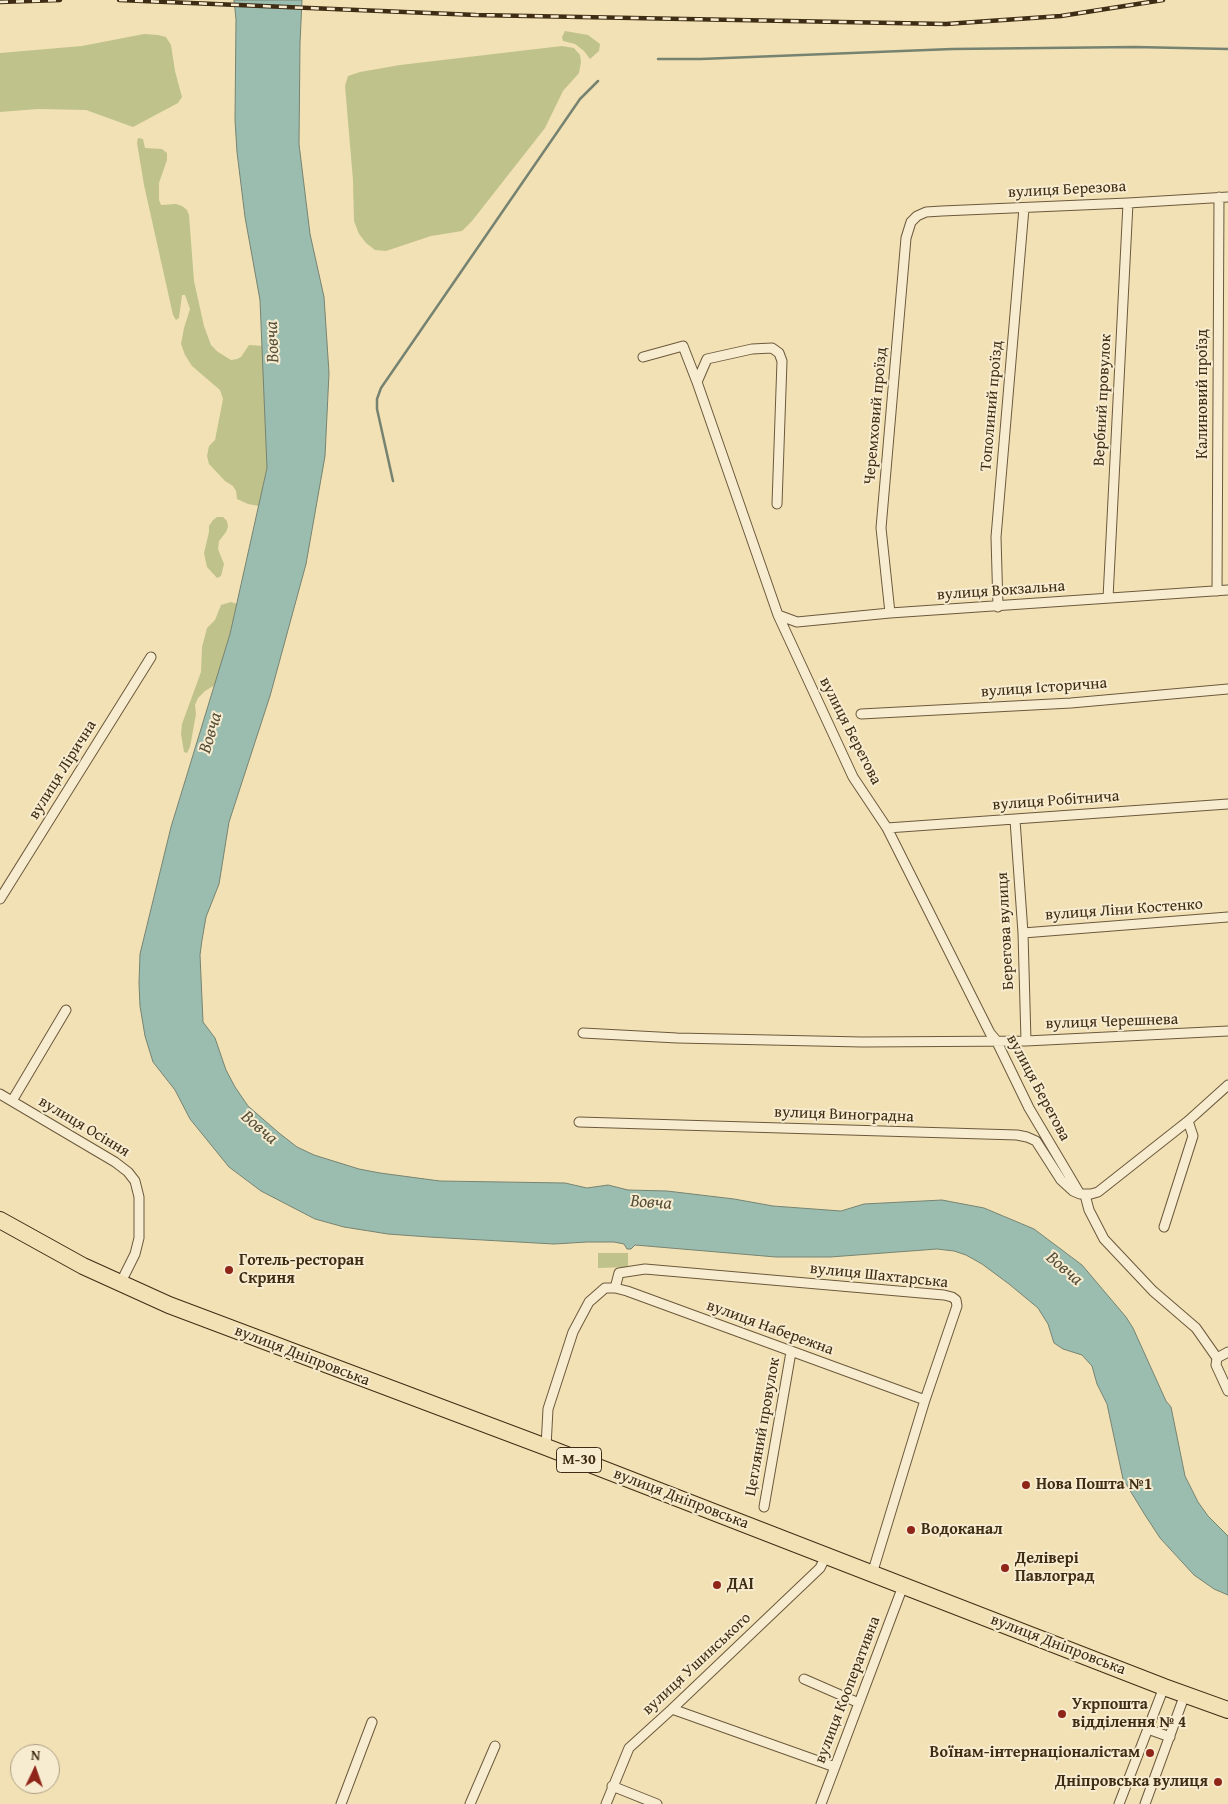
<!DOCTYPE html>
<meta charset="utf-8">
<style>
body{margin:0}
#map{position:relative;width:1228px;height:1804px;overflow:hidden;background:#f2e1b5;font-family:"Gentium Book Plus",serif}
canvas{display:block}
.north{position:absolute;left:10px;top:1744px;width:50px;height:50px;box-sizing:border-box;background:#f7eccf;border:1px solid #ad9f84;border-radius:50%;rotate:3deg;font-size:14px;font-weight:700;line-height:20px;text-align:center;color:#3f2c14}
.north::after{content:'';display:block;margin:auto;width:18px;height:22px;background:#8f2418;clip-path:polygon(50% 0,100% 100%,50% 72%,0 100%)}
</style>
<div id="map">
<canvas width="1228" height="1804"></canvas>
<div class="north">N</div>
</div>
<script>
const c = document.querySelector('canvas').getContext('2d');
c.lineJoin = 'round';
function paint(path, color) { c.fillStyle = color; c.fill(path, 'evenodd'); }
const poly = rows => new Path2D(rows.map(r => 'M' + r).join(''));
function stroke(path, color, width, dash) { c.strokeStyle = color; c.lineWidth = width; c.lineCap = dash ? 'butt' : 'round'; c.setLineDash(dash || []); c.stroke(path); }
function write(font, color, halo, rows, align = 'center') {
  c.font = font + ' "Gentium Book Plus",serif'; c.lineWidth = 4; c.setLineDash([]); c.textBaseline = 'middle'; c.strokeStyle = halo; c.fillStyle = color; for (const [text, x, y, turn = 0] of rows) {
    c.save(); c.translate(x, y); c.rotate((+turn || 0) * Math.PI / 180); c.textAlign = isNaN(turn) ? turn : align; if (halo) c.strokeText(text, 0, 0); c.fillText(text, 0, 0); c.restore();
  }
}
const green = poly([
 [565,31,588,35,600,44,599,51,590,59,584,51,575,44,563,41,562,37],
 [144,34,158,35,166,37,171,45,175,71,182,97,178,103,133,127,86,110,38,109,0,112,0,53,82,46],
 [562,46,574,48,580,55,581,62,579,73,563,91,545,128,472,221,462,231,431,236,386,251,375,250,366,243,359,234,354,221,353,180,345,86,348,76,360,72,400,65],
 [138,138,143,139,145,148,162,149,167,153,167,160,159,183,159,200,161,205,176,204,182,206,187,210,189,215,194,281,204,326,211,345,218,352,231,360,237,359,241,357,249,345,263,346,267,468,259,506,248,504,237,499,236,491,233,486,225,481,209,464,207,456,209,446,215,440,223,399,220,390,192,366,185,355,181,344,184,328,190,309,185,295,182,295,179,318,176,320,173,315,144,185,137,143],
 [217,517,223,517,227,521,228,527,226,532,219,541,218,549,224,564,221,576,217,578,207,567,204,553,209,532,209,526,213,520],
 [231,602,237,604,230,634,215,685,205,691,198,698,195,705,196,714,190,747,187,753,184,752,181,734,182,724,201,672,202,647,207,628,215,620,221,605],
 [598,1253,628,1253,628,1267,598,1268]
]);
const water = poly([
 [234,0,302,0,300,43,299,144,310,234,324,297,329,373,325,456,306,564,270,696,229,822,219,884,206,917,202,940,200,955,203,1022,215,1038,226,1070,235,1087,248,1106,279,1133,297,1147,314,1155,359,1169,380,1173,440,1181,565,1183,587,1188,608,1185,628,1190,667,1191,734,1199,773,1206,841,1211,864,1204,942,1200,984,1208,1034,1229,1082,1265,1126,1317,1133,1328,1166,1401,1171,1407,1185,1476,1198,1502,1208,1516,1228,1536,1228,1595,1214,1589,1194,1575,1160,1538,1145,1515,1123,1479,1107,1404,1097,1384,1092,1366,1082,1355,1063,1349,1054,1343,1048,1324,1038,1308,1009,1284,982,1264,966,1255,954,1251,937,1249,830,1257,776,1257,635,1245,631,1249,627,1249,624,1244,614,1242,587,1242,554,1244,429,1237,388,1234,344,1227,315,1219,261,1191,229,1167,190,1119,175,1090,153,1062,145,1036,140,1006,139,983,140,954,171,827,230,634,267,468,260,300,245,217,237,152,235,120,236,19,234,0]
]);
const stream = poly([
 [658,59,701,59,952,49,1135,47,1228,49],
 [393,481,377,409,377,399,381,388,580,99,598,81]
]);
const street = poly([
 [643,357,683,346,697,382,778,615,853,777,887,828,990,1033,996,1040,1029,1108,1080,1194,1091,1194,1098,1192,1188,1121,1228,1085],
 [697,382,707,359,752,349,772,348,779,353,782,361,777,504],
 [1217,591,1219,197],
 [1108,598,1128,203],
 [998,607,996,537,1024,208],
 [890,613,881,528,906,238,911,222,917,216,926,212,942,211,1128,203,1228,197],
 [778,615,797,622,890,613,1228,590],
 [861,714,1071,703,1228,689],
 [1015,820,1023,933,1026,1041],
 [887,828,1228,804],
 [0,899,151,657],
 [1023,933,1228,917],
 [583,1033,677,1038,862,1042,1026,1041,1228,1031],
 [0,1094,115,1162,128,1172,135,1181,139,1197,139,1238,135,1254,120,1284],
 [12,1101,66,1010],
 [579,1122,1017,1135,1027,1137,1036,1141,1061,1180,1073,1191,1080,1194],
 [1085,1195,1089,1210,1104,1239,1153,1291,1196,1328,1217,1358],
 [1164,1227,1193,1136,1188,1121],
 [615,1288,619,1273,645,1269,944,1295,952,1297,956,1300,957,1306,925,1400,872,1574],
 [1217,1358,1216,1365,1228,1391],
 [1217,1358,1228,1352],
 [546,1447,548,1409,573,1332,589,1302,605,1288,615,1288,627,1291,925,1400],
 [764,1507,791,1352],
 [804,1679,859,1703],
 [672,1709,835,1767],
 [1148,1729,1170,1737],
 [612,1786,657,1804],
 [341,1804,372,1722],
 [470,1804,495,1746],
 [606,1804,629,1748,672,1709,820,1568,826,1556],
 [821,1804,903,1586],
 [1119,1804,1164,1687],
 [1145,1804,1185,1694]
]);
const highway = poly([
 [0,1220,83,1266,169,1305,546,1447,1164,1687,1228,1710]
]);
const rail = poly([
 [119,0,476,15,946,24,1061,16,1163,0],
 [0,2,60,0]
]);
const markers = [
 [229,1270,5,"#8f2418"],
 [1026,1485,5,"#8f2418"],
 [911,1530,5,"#8f2418"],
 [1005,1568,5,"#8f2418"],
 [717,1585,5,"#8f2418"],
 [1062,1714,5,"#8f2418"],
 [1150,1753,5,"#8f2418"],
 [1218,1782,5,"#8f2418"]
];
const shields = [
 [579,1460,45]
];
const shieldNames = [
 ["М-30",579,1460]
];
const streetNames = [
 ["вулиця Березова",1067,190,-3],
 ["Калиновий проїзд",1203,394,-90],
 ["Вербний провулок",1103,400,-87],
 ["Тополиний проїзд",992,406,-85],
 ["Черемховий проїзд",876,416,-85],
 ["вулиця Вокзальна",1001,591,-4],
 ["вулиця Історична",1044,688,-4],
 ["вулиця Берегова",850,731,63],
 ["вулиця Лірична",63,770,-58],
 ["вулиця Робітнича",1056,801,-4],
 ["вулиця Ліни Костенко",1124,910,-4],
 ["Берегова вулиця",1006,931,-93],
 ["вулиця Черешнева",1112,1022,-2],
 ["вулиця Берегова",1038,1088,62],
 ["вулиця Виноградна",844,1115,2],
 ["вулиця Осіння",84,1127,31],
 ["вулиця Шахтарська",879,1276,6],
 ["вулиця Набережна",770,1328,20],
 ["вулиця Дніпровська",302,1356,21],
 ["Цегляний провулок",763,1427,-80],
 ["вулиця Дніпровська",681,1499,21],
 ["вулиця Дніпровська",1058,1645,21],
 ["вулиця Ушинського",697,1664,-43],
 ["вулиця Кооперативна",848,1690,-69]
];
const poiNames = [
 ["Готель-ресторан",239,1261],
 ["Скриня",239,1279],
 ["Нова Пошта №1",1036,1485],
 ["Водоканал",921,1530],
 ["Делівері",1015,1559],
 ["Павлоград",1015,1577],
 ["ДАІ",727,1585],
 ["Укрпошта",1072,1705],
 ["відділення № 4",1072,1723],
 ["Воїнам-інтернаціоналістам",1140,1753,"right"],
 ["Дніпровська вулиця",1208,1782,"right"]
];
const waterNames = [
 ["Вовча",273,342,-92],
 ["Вовча",211,733,-73],
 ["Вовча",259,1128,41],
 ["Вовча",651,1203,4],
 ["Вовча",1064,1269,41]
];
paint(green, '#bfc28a');
paint(water, '#9bbdaf');
stroke(water, '#768371', 1);
stroke(stream, '#768371', 2.5);
stroke(street, '#6c593c', 11);
stroke(highway, '#3f2c14', 18);
stroke(street, '#f7eccf', 9);
stroke(highway, '#f2e1b5', 16);
stroke(rail, '#3f2c14', 4.5);
stroke(rail, '#f7eccf', 2.5, [8]);
for (const [x, y, r, color] of markers) { const dot = new Path2D(); dot.arc(x, y, r, 0, 2 * Math.PI); c.fillStyle = color; c.fill(dot); stroke(dot, '#f7eccf', 2); }
for (const [x, y, w] of shields) { const box = new Path2D(); box.roundRect(x - w / 2, y - 12.5, w, 25, 4); c.fillStyle = '#f7eccf'; c.fill(box); stroke(box, '#3f2c14', 1); }
write('bold 15px', '#3f2c14', null, shieldNames);
write('16px', '#3f2c14', '#f7eccf', streetNames);
write('bold 16px', '#3f2c14', '#f7eccf', poiNames, 'left');
write('italic 18px', '#56503b', '#f7eccf', waterNames);
</script>
